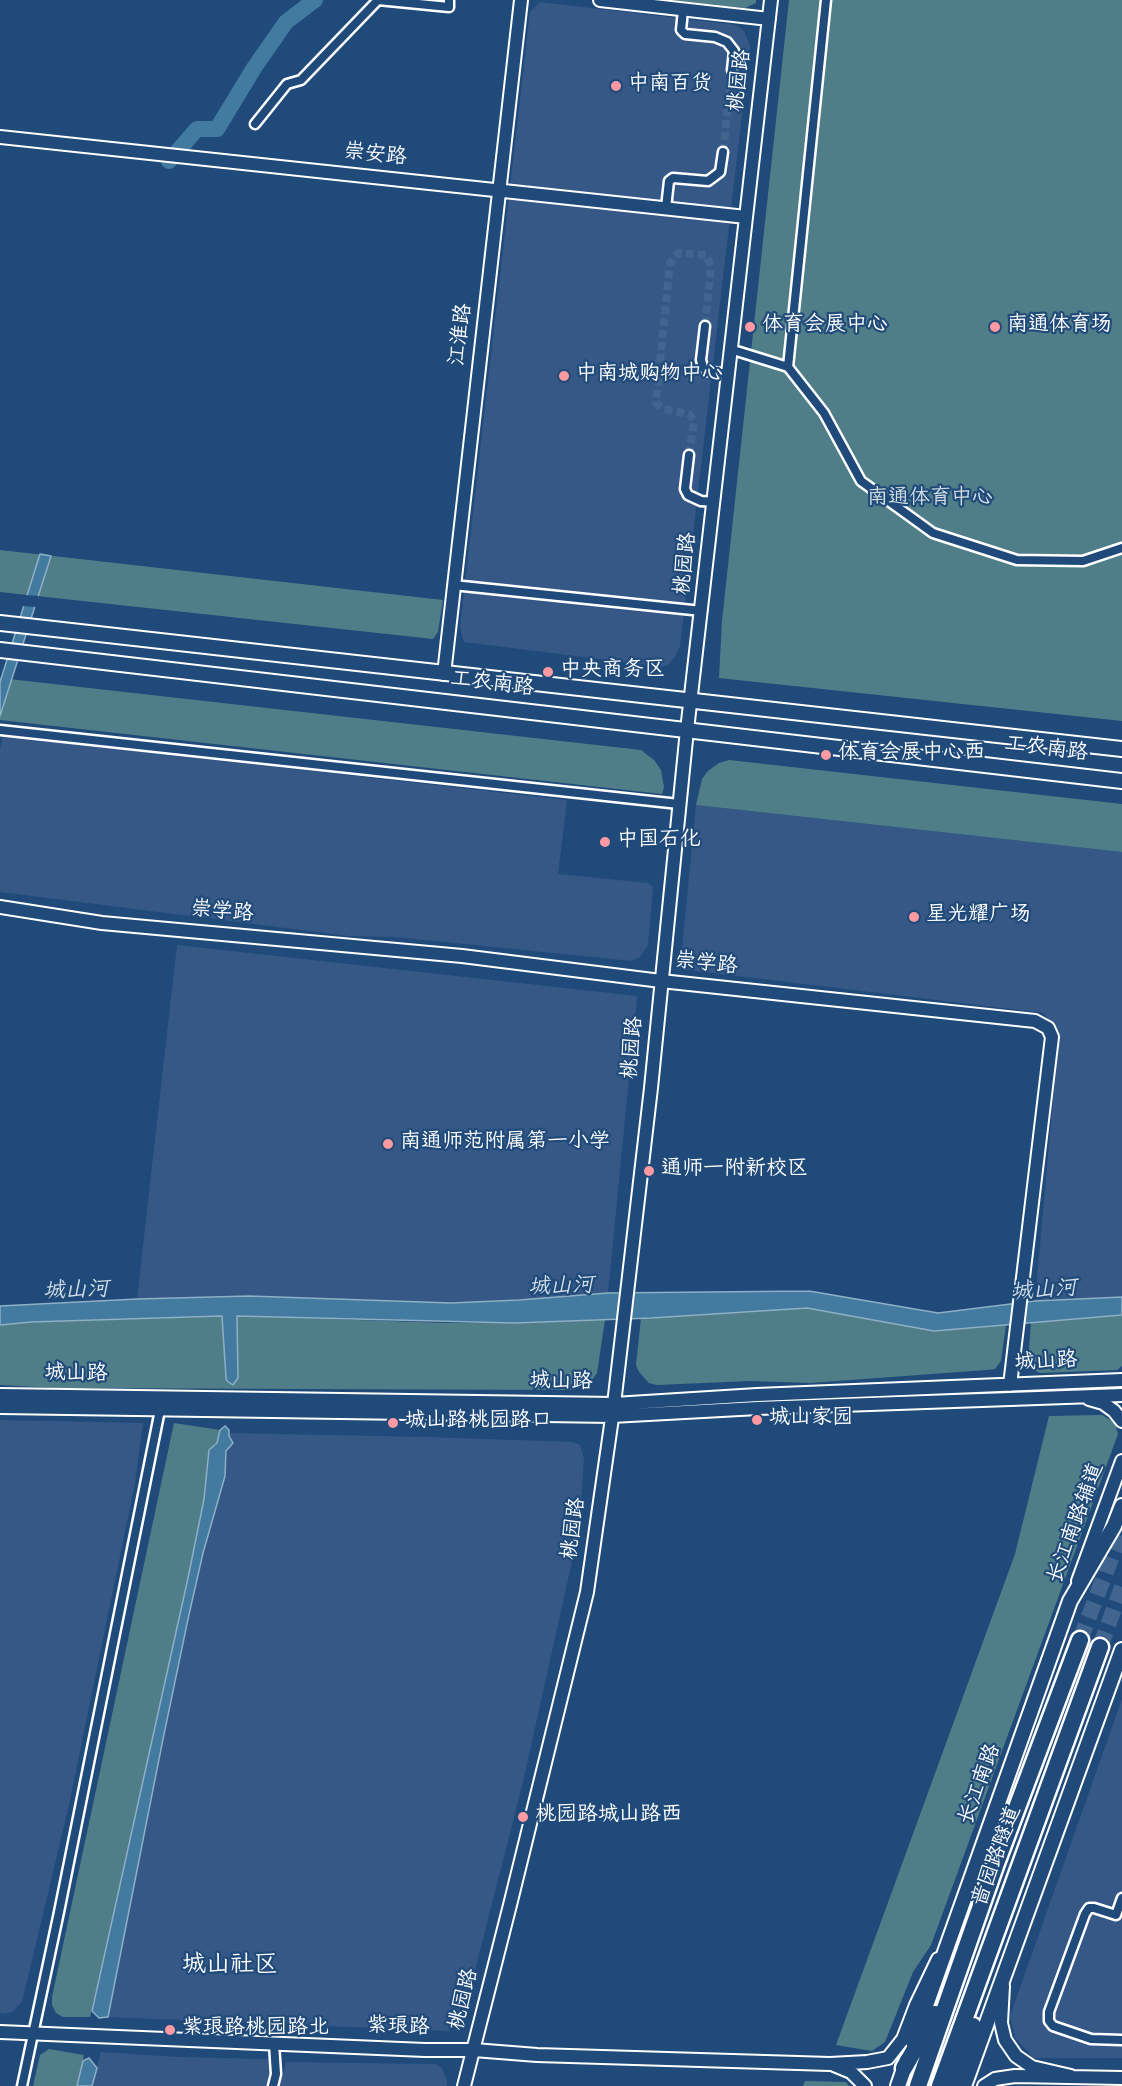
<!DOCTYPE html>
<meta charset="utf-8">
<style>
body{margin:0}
canvas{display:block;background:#1f4a7a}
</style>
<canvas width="1122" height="2086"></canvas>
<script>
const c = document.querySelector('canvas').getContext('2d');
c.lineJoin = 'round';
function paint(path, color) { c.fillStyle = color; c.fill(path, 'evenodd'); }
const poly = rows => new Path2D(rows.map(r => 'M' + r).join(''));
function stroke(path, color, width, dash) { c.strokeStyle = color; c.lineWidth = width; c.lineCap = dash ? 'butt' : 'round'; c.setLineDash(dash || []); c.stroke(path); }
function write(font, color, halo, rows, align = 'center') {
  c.font = font + ' Dekko,"LXGW WenKai TC",sans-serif'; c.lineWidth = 4.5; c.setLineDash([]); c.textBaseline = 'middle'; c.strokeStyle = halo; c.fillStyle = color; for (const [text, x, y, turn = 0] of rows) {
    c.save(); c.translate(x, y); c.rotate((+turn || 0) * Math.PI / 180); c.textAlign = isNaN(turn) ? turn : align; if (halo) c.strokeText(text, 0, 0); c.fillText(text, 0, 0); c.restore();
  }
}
const built = poly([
 [540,2,736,25,744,31,750,46,680,646,674,658,669,664,662,667,464,642,462,636,460,627,530,12],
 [3,736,567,800,558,874,648,883,653,887,648,945,640,957,632,961,395,937,349,936,0,892,0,749],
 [696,805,1122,852,1122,1297,1035,1301,1059,1035,1044,1013,680,969],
 [177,945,637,996,608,1293,519,1300,451,1303,249,1296,137,1299],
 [0,1420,143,1423,135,1483,69,1805,22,2002,12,2012,3,2014,0,2013],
 [229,1433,427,1437,573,1442,580,1445,584,1458,579,1530,523,1782,463,2017,457,2026,448,2031,108,2017,162,1744,188,1619,203,1553,225,1476],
 [1122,1699,1122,2058,1034,2058,1015,2038,1010,2016],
 [101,2052,177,2057,268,2059,271,2065,266,2086,92,2086],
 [286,2062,436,2064,442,2068,447,2080,447,2086,280,2086]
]);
const green = poly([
 [670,0,756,0,756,3,745,8],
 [789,0,1122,0,1122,721,719,678,722,621],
 [0,550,443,600,438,632,433,639,0,592],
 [0,678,641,750,654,760,661,770,664,787,662,794,0,720],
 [729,760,1122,804,1122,852,696,805,702,779,708,771,719,763],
 [807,1308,934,1331,1006,1325,1001,1361,995,1369,986,1370,810,1383,750,1381,657,1385,649,1383,639,1372,636,1365,641,1318],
 [1122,1315,1122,1366,1117,1370,1040,1373,1031,1369,1028,1362,1031,1323],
 [237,1316,447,1323,514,1323,605,1320,597,1373,590,1383,573,1390,56,1388,0,1385,0,1325,31,1322],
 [1102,1415,1115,1423,1118,1434,931,1945,913,1972,885,2042,872,2051,836,2045,1015,1554,1049,1416],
 [174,1423,220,1430,218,1441,209,1450,204,1499,188,1578,90,2017,63,2017,56,2013,52,2005,52,1997],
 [49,2049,84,2055,77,2086,33,2086,40,2055],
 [805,2081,846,2082,849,2086,803,2086]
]);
const water = poly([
 [40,554,51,556,0,716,0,682,40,554],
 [809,1291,938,1313,1035,1301,1122,1297,1122,1315,934,1331,807,1308,651,1318,514,1323,237,1316,238,1378,233,1385,227,1381,226,1378,222,1316,31,1322,0,1325,0,1306,137,1299,249,1296,451,1303,519,1300,608,1293,809,1291],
 [225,1426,229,1430,229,1436,233,1443,226,1451,225,1476,203,1553,188,1619,162,1744,108,2017,99,2018,92,2011,188,1578,204,1499,209,1450,217,1443,220,1430,225,1426],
 [89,2058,97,2068,92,2086,77,2086,83,2061,89,2058]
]);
const pier = poly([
 [24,595,39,596,37,607,22,606]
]);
const river = poly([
 [169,161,197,129,217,129,254,68,286,22,315,0]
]);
const streetTunnel = poly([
 [723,152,732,70],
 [689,455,694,420,689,414,664,409,656,403,670,263,678,253,706,255,711,266,705,326]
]);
const highwayTunnel = poly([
 [1080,1640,1122,1530],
 [1100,1647,1122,1587]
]);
const street = poly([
 [683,10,681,30,685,34,715,37,727,42,734,51,732,70],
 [255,124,287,84,301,80,378,0,449,7,449,0],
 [666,208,669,181,673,178,708,181,720,172,723,152],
 [705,326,701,360,703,367,706,371,728,374],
 [730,349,788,367,824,413,861,481,933,533,1017,560,1083,561,1122,548],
 [788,367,826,0],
 [689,455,685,489,688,495,701,501,714,502],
 [453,585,702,611],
 [0,730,679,804],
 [1122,1898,1116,1915,1094,1908,1089,1908,1085,1914,1049,2012,1049,2021,1053,2026,1091,2039,1122,2040],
 [22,2086,59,1912,161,1405],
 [273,2086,276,2074,274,2044]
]);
const secondary = poly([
 [600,0,769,19],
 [0,137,746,217],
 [444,674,521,0],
 [0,907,102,923,462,956,661,981,1035,1021,1048,1028,1052,1037,1010,1385],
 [0,1395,614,1404,757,1395,1122,1380],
 [1089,1399,1103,1403,1114,1411,1122,1421],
 [0,1407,612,1416,758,1408,1122,1395],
 [1078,1581,1122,1461],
 [1003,1986,1001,2023,1005,2040,1016,2056,1032,2067,1071,2076],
 [0,2032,425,2050,474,2050,537,2055,830,2064,867,2062,888,2058,903,2039,916,2005,938,1959],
 [834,2065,851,2072,865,2086],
 [464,2086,510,1905,587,1592,614,1404,651,1088,687,730,771,0],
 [984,2086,995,2079,1015,2076,1122,2078]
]);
const primary = poly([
 [0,623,1122,749],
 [0,650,1122,781],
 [913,2042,1070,1601,1114,1526,1122,1506],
 [898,2086,907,2060],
 [964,2086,1122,1650]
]);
const highway = poly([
 [904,2068,935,2014],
 [918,2086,995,1866,1080,1640],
 [940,2086,1100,1647],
 [955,2086,973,2026]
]);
const markers = [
 [616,86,6,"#ff9aa2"],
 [750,327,6,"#ff9aa2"],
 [995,327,6,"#ff9aa2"],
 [564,376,6,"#ff9aa2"],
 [548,672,6,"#ff9aa2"],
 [826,755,6,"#ff9aa2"],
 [605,842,6,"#ff9aa2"],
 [914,917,6,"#ff9aa2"],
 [388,1144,6,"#ff9aa2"],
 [649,1171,6,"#ff9aa2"],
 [757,1420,6,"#ff9aa2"],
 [393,1423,6,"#ff9aa2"],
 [523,1817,6,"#ff9aa2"],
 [170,2030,6,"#ff9aa2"]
];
const streetNames = [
 ["桃园路",742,81,-83],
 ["崇安路",375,157,6],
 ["江淮路",463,335,-83],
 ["桃园路",688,564,-84],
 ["工农南路",492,686,7],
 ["工农南路",1046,751,7],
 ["崇学路",222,914,5],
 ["崇学路",706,966,6],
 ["桃园路",635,1048,-85],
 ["城山路",1046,1364,-3],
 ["城山路",76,1376,1],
 ["城山路",561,1384,1],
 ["长江南路辅道",1078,1524,-70],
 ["桃园路",576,1529,-82],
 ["长江南路",982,1785,-70],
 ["啬园路隧道",999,1857,-70],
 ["桃园路",466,2000,-76],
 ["紫琅路",398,2029,2]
];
const poiNames = [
 ["中南百货",628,86],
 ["体育会展中心",762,327],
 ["南通体育场",1007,327],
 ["中南城购物中心",576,376],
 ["中央商务区",560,672],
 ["体育会展中心西",838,755],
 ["中国石化",617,842],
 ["星光耀广场",926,917],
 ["南通师范附属第一小学",400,1144],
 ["通师一附新校区",661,1171],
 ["城山家园",769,1420],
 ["城山路桃园路口",405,1423],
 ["桃园路城山路西",535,1817],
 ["紫琅路桃园路北",182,2030]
];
const parkNames = [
 ["南通体育中心",930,500]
];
const waterNames = [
 ["城山河",561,1289,-2],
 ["城山河",76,1293,-2],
 ["城山河",1044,1293,-4]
];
const quarterNames = [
 ["城山社区",230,1968]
];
paint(built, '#355887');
paint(green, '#507e88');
paint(water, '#437a9f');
stroke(water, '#8eafc5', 1.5);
paint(pier, '#1f4a7a');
stroke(river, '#437a9f', 16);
stroke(streetTunnel, '#41658e', 8, [8, 4]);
stroke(highwayTunnel, '#41658e', 16, [16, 8]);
stroke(street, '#fff', 13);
stroke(secondary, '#fff', 16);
stroke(primary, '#fff', 18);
stroke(highway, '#fff', 21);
stroke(street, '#1f4a7a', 8);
stroke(secondary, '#1f4a7a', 12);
stroke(primary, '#1f4a7a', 14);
stroke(highway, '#1f4a7a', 16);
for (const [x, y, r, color] of markers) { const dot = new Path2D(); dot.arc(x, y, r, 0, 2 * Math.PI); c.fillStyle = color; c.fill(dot); stroke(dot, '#1f4a7a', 2); }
write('21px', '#fff', '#1f4a7a', streetNames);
write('21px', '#fff', '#1f4a7a', poiNames, 'left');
write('21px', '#d3dfe1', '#1f4a7a', parkNames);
write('italic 22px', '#d0dee7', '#1f4a7a', waterNames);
write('24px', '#fff', '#1f4a7a', quarterNames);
</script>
